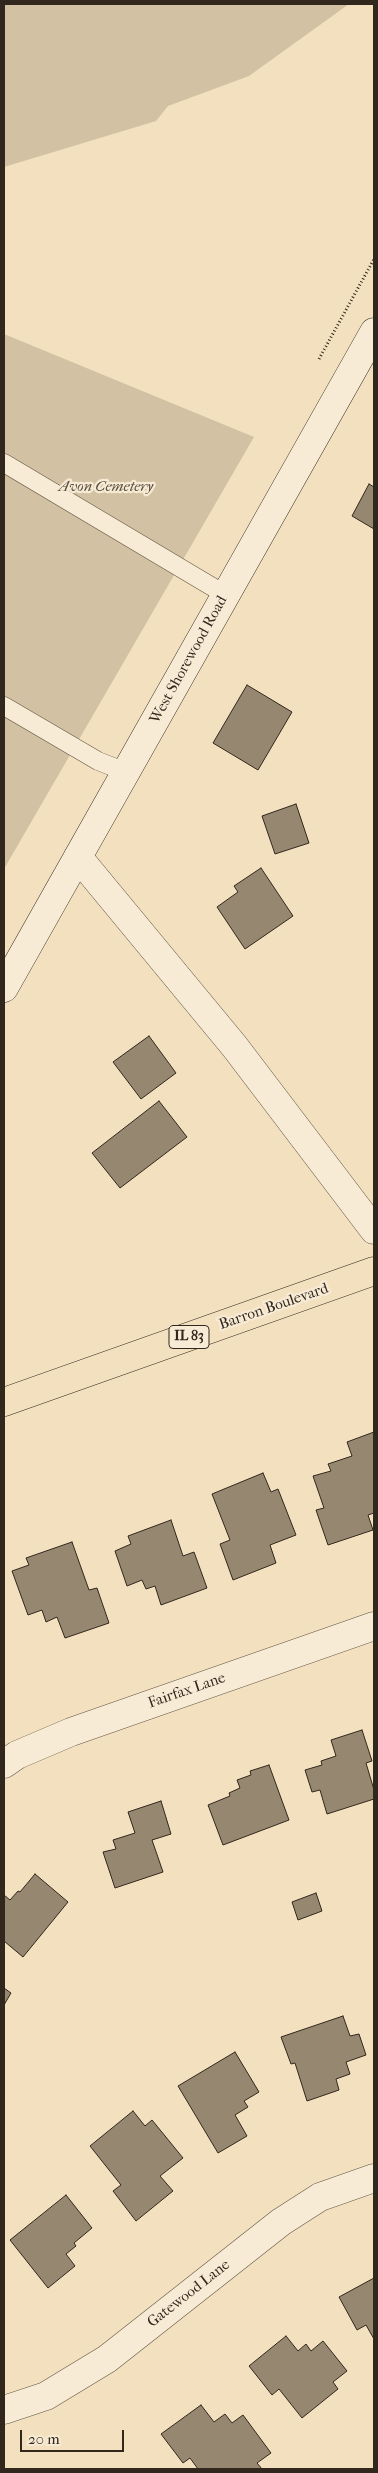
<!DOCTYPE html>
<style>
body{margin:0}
#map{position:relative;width:378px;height:2473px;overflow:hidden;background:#f3e0bf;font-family:"IM FELL French Canon",serif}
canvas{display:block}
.frame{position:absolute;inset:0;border:5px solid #31271c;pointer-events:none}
.scale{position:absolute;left:20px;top:2430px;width:104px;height:22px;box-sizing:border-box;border:2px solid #31271c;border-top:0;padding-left:6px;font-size:15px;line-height:18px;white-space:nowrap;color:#31271c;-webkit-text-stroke:4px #f7ebd5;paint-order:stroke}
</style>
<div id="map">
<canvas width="378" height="2473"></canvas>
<div class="frame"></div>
<div class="scale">20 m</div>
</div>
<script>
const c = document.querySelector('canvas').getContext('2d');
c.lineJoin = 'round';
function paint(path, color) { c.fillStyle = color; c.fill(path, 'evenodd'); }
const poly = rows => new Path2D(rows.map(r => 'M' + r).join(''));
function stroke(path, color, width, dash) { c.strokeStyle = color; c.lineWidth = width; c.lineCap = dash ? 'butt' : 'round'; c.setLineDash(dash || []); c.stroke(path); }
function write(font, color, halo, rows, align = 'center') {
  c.font = font + ' "IM FELL French Canon",serif'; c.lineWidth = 4.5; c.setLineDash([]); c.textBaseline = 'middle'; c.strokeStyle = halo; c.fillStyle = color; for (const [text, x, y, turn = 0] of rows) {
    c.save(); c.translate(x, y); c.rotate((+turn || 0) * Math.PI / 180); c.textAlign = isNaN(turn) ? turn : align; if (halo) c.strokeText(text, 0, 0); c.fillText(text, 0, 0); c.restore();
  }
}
const green = poly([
 [4,4,349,4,249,76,168,106,156,121,4,167],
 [4,334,254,437,4,869]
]);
const building = poly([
 [369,484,374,487,374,529,352,516,369,484],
 [247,685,292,712,258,770,213,743,247,685],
 [296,804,309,843,275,854,262,816,296,804],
 [261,868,293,916,245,949,217,907,238,892,234,886,261,868],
 [149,1036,176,1073,141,1099,113,1062,149,1036],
 [159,1101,187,1137,120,1188,92,1153,159,1101],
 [374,1432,374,1513,368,1515,373,1530,328,1545,316,1510,324,1508,313,1476,331,1471,328,1464,352,1456,347,1442,374,1432],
 [263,1473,271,1492,278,1489,296,1535,270,1545,276,1563,233,1580,220,1544,230,1540,212,1494,263,1473],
 [171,1520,183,1556,194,1552,207,1588,161,1605,155,1586,146,1589,142,1580,127,1586,115,1551,131,1544,128,1536,171,1520],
 [72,1542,89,1590,97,1588,109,1623,65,1638,57,1617,46,1622,42,1610,28,1615,12,1571,29,1565,26,1558,72,1542],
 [362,1730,372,1761,366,1763,374,1790,374,1799,327,1814,320,1790,312,1792,305,1770,322,1765,321,1761,336,1756,331,1740,362,1730],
 [269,1765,289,1820,223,1845,208,1805,230,1796,229,1793,240,1788,237,1780,251,1775,250,1771,269,1765],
 [161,1801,171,1834,152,1840,163,1872,115,1888,103,1852,116,1849,113,1840,135,1833,128,1812,161,1801],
 [35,1874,68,1902,23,1957,4,1941,4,1895,10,1900,18,1891,20,1892,35,1874],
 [316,1893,322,1911,298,1920,292,1902,316,1893],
 [4,1988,11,1993,4,2005,4,1988],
 [343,2016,350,2036,359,2034,366,2055,346,2062,350,2074,336,2079,339,2090,307,2101,295,2063,291,2064,281,2037,343,2016],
 [235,2052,259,2092,244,2101,248,2107,235,2115,247,2136,218,2153,178,2086,235,2052],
 [133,2111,145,2126,152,2120,183,2158,160,2176,173,2191,136,2221,113,2191,121,2185,90,2146,133,2111],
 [66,2195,92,2228,74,2243,76,2246,66,2254,75,2266,48,2288,10,2240,66,2195],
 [374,2278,374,2339,366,2325,357,2330,339,2297,374,2278],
 [286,2336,298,2351,306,2344,311,2351,323,2341,347,2371,333,2382,338,2389,302,2418,279,2389,272,2395,249,2366,286,2336],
 [201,2405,214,2422,225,2414,232,2423,243,2415,271,2453,257,2463,262,2469,198,2469,190,2458,183,2463,161,2434,201,2405]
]);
const path = poly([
 [319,359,374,259]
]);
const service = poly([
 [4,463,226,595],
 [4,706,98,761,126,772]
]);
const minor = poly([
 [78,857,235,1047,374,1230],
 [4,1764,17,1755,71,1732,374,1626],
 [4,2410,46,2396,107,2359,281,2222,320,2197,374,2178]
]);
const secondary = poly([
 [4,988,374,332]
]);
const primary = poly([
 [4,1402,374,1271]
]);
const shields = [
 [189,1337,40]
];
const shieldNames = [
 ["IL 83",189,1337]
];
const parkNames = [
 ["Avon Cemetery",106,487]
];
const streetNames = [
 ["West Shorewood Road",189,660,-61],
 ["Barron Boulevard",274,1307,-19],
 ["Fairfax Lane",187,1691,-19],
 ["Gatewood Lane",189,2294,-38]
];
paint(green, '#d2c1a3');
paint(building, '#968771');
stroke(building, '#31271c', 1);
stroke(service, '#625545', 19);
stroke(minor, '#625545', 29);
stroke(secondary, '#31271c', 29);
stroke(primary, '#31271c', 29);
stroke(path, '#31271c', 3, [1, 2.5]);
stroke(service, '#f7ebd5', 18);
stroke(minor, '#f7ebd5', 28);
stroke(secondary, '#f7ebd5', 28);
stroke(primary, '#f3e0bf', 28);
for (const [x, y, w] of shields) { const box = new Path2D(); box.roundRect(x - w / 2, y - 11.5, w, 23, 4); c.fillStyle = '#f7ebd5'; c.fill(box); stroke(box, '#31271c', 1); }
write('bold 14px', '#31271c', null, shieldNames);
write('italic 15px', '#594e3e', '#f7ebd5', parkNames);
write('15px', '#31271c', '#f7ebd5', streetNames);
</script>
